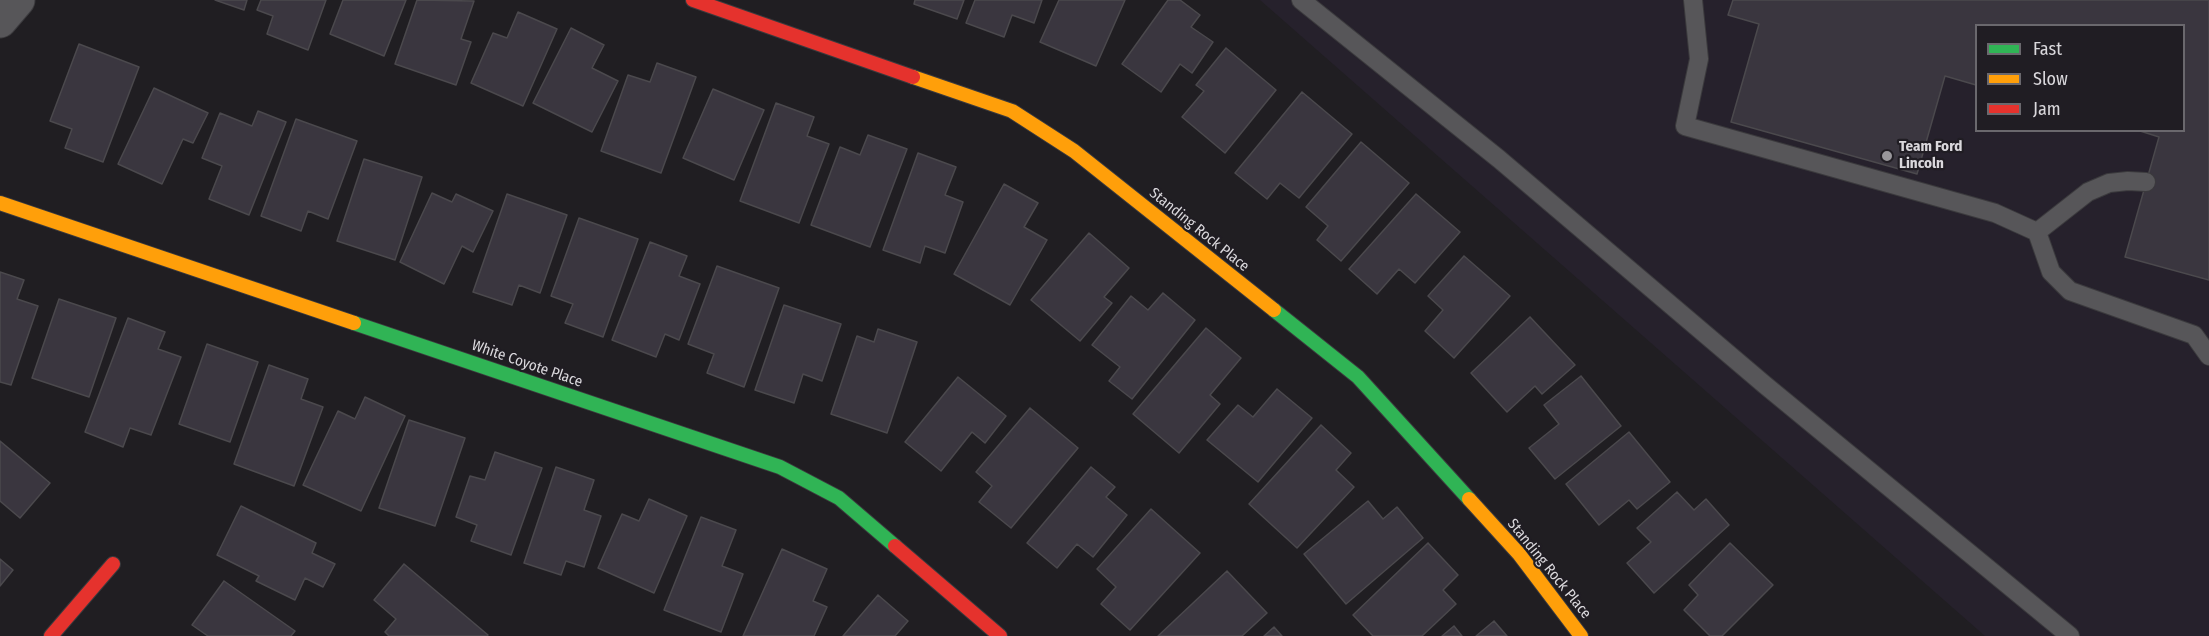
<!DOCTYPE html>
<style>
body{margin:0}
#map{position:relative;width:2209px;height:636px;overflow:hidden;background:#201e22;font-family:"Fira Sans Condensed",sans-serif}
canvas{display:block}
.legend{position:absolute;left:1975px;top:24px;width:210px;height:108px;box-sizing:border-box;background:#201d23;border:2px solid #6a686d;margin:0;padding:8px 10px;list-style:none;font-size:18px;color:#dad8dc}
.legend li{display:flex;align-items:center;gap:12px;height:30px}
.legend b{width:30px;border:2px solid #6a686d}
</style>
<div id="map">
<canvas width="2209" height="636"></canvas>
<ul class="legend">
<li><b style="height:8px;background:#30b455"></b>Fast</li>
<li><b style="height:8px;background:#ff9f0a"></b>Slow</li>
<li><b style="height:8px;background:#e5322d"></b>Jam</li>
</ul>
</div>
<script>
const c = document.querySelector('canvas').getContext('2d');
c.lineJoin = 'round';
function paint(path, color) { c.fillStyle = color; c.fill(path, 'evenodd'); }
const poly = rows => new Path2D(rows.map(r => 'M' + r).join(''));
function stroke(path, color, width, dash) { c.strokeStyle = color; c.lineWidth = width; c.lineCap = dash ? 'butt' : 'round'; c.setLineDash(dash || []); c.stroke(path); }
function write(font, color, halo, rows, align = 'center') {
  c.font = font + ' "Fira Sans Condensed",sans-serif'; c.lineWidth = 4.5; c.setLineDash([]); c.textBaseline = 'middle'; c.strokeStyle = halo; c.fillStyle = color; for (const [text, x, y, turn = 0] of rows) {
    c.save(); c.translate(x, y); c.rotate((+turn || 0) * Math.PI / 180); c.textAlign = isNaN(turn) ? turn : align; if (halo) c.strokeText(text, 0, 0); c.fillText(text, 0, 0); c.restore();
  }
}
const built = poly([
 [1260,0,2209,0,2209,636,1985,636],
 [1976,26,2184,26,2184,130,1976,130]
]);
const building = poly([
 [215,0,247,0,244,10,215,0],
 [261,0,326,0,308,50,267,34,273,16,257,10,261,0],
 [343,0,406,0,384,56,330,34,343,0],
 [417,0,474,1,461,39,471,42,456,85,395,64,417,0],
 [915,0,964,0,957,19,914,4,915,0],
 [975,0,1042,0,1034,23,1012,15,1004,37,966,23,975,0],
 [1059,0,1125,0,1096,66,1040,42,1059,0],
 [1168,0,1180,0,1200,15,1191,27,1213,42,1192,73,1180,64,1161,92,1122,64,1168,0],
 [1733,0,2209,0,2209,280,2125,257,2159,137,2137,130,2184,130,2184,26,1976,26,1976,85,1945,76,1917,174,1731,122,1759,24,1728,15,1733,0],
 [518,12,557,29,523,106,471,83,493,33,507,38,518,12],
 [571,28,604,45,592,68,618,81,592,132,533,103,571,28],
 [79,44,139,67,103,162,65,148,72,129,50,121,79,44],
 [1226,48,1276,90,1225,153,1182,117,1204,91,1196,85,1226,48],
 [657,63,696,77,661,173,601,151,628,75,650,82,657,63],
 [154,88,208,113,193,143,183,139,162,184,118,164,154,88],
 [713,89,764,110,734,180,683,158,713,89],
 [1302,92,1352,134,1299,198,1280,183,1267,199,1235,173,1302,92],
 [776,103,814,117,807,136,829,144,799,223,740,201,776,103],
 [258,111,286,122,249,215,209,199,222,166,202,158,220,113,252,126,258,111],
 [296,119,357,141,328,219,308,211,301,231,261,216,296,119],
 [868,135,907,149,870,247,811,225,840,147,860,155,868,135],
 [1361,142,1409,183,1341,261,1317,240,1328,226,1306,207,1361,142],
 [918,153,956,167,945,195,963,202,945,253,925,246,920,263,883,250,918,153],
 [364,159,422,177,395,260,337,241,364,159],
 [1004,184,1038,203,1024,227,1047,240,1010,305,954,274,1004,184],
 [432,193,452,202,456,194,493,211,473,252,462,246,444,284,400,262,432,193],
 [507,194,567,215,540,293,519,285,512,305,473,292,507,194],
 [1416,194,1460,232,1415,283,1399,269,1377,294,1349,269,1416,194],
 [579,218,638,239,603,337,565,323,573,304,551,296,579,218],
 [1089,233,1129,268,1104,297,1112,303,1080,341,1031,300,1089,233],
 [650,242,687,256,679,276,700,284,679,340,665,334,656,357,612,340,650,242],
 [1464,256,1510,296,1454,358,1425,331,1443,310,1428,296,1464,256],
 [717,266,779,288,744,387,707,373,714,354,688,344,717,266],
 [0,272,24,280,17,299,38,306,11,385,0,382,0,272],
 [1163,293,1195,320,1132,399,1109,381,1120,367,1092,345,1131,296,1148,310,1163,293],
 [59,299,116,318,89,397,32,378,59,299],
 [784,305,841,324,822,381,803,374,794,403,755,390,784,305],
 [1530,317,1575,365,1542,394,1535,386,1507,412,1471,373,1530,317],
 [128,318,165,332,158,349,181,357,151,435,130,428,123,447,85,432,128,318],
 [1206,328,1241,358,1210,395,1220,404,1179,453,1133,414,1206,328],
 [878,329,917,342,887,433,831,414,857,336,874,342,878,329],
 [207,344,258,362,230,442,179,424,207,344],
 [269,365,308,379,301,399,323,407,294,486,234,464,269,365],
 [1581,376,1621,426,1555,479,1529,448,1559,424,1544,405,1581,376],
 [958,377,1006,416,985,443,972,432,941,471,905,442,958,377],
 [1277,389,1312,418,1258,482,1207,440,1238,405,1253,417,1277,389],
 [365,397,405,416,361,511,303,485,338,411,355,419,365,397],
 [1030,408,1078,448,1011,528,979,502,992,486,976,472,1030,408],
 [409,420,465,438,435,526,379,508,409,420],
 [1321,425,1351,453,1336,470,1354,487,1297,548,1249,504,1321,425],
 [1629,432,1670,482,1637,509,1629,500,1599,525,1566,484,1629,432],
 [0,441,50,483,20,518,0,501,0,441],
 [495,452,542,468,511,555,471,541,477,525,456,517,470,476,485,480,495,452],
 [556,467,594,480,584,510,601,516,584,567,566,561,561,575,524,563,556,467],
 [1091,467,1115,487,1106,497,1127,515,1093,557,1077,544,1057,568,1027,543,1091,467],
 [1677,492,1694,510,1706,499,1729,525,1654,593,1627,563,1651,542,1637,528,1677,492],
 [649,499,687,516,654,593,598,568,622,514,639,521,649,499],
 [1368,501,1383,519,1397,507,1423,538,1346,604,1304,554,1368,501],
 [241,506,316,543,312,553,335,564,323,587,305,578,295,600,256,581,259,576,217,555,241,506],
 [1151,509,1200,553,1130,630,1101,604,1116,587,1097,569,1151,509],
 [701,517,736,530,722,566,743,574,721,632,664,610,701,517],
 [1428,543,1458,575,1443,590,1456,604,1422,636,1373,636,1353,615,1428,543],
 [1730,543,1773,585,1722,636,1710,636,1684,610,1698,595,1689,585,1730,543],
 [782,549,827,569,813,601,827,607,814,636,743,636,782,549],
 [0,559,13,570,0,586,0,559],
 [404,564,488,635,487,636,389,636,385,632,396,619,374,600,404,564],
 [1227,571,1267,613,1242,636,1158,636,1227,571],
 [224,581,295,631,291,636,208,636,192,625,224,581],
 [878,595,908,621,895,636,843,636,878,595],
 [1494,621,1507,636,1476,636,1494,621],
 [1454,626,1462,636,1442,636,1454,626],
 [1274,627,1282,636,1264,636,1274,627]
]);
const lane = poly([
 [1301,0,1499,159,1765,385,2070,636],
 [1693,0,1699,59,1685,126,1995,213,2037,232,2051,272,2070,291,2194,335,2209,356],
 [2037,232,2088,192,2109,183,2128,181,2146,182]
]);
const street = poly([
 [0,21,18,0]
]);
const fast = poly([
 [1274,310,1358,377,1469,499],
 [354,323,780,467,839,498,895,546]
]);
const slow = poly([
 [913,77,1012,111,1074,151,1274,310],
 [0,203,354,323],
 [1469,499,1519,554,1581,636]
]);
const jam = poly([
 [693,0,913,77],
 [895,546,1000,636],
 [51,636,113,564]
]);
const markers = [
 [1887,156,6,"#99979b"]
];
const poiNames = [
 ["Team Ford",1899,147],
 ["Lincoln",1899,164]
];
const streetNames = [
 ["Standing Rock Place",1199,230,39],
 ["White Coyote Place",527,364,19],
 ["Standing Rock Place",1549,569,51]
];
paint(built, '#26212c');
paint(building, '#3a363f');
stroke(building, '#4b494d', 1.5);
stroke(lane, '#3b3a3d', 20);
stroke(street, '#3b3a3d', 35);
stroke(fast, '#3b3a3d', 16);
stroke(slow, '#3b3a3d', 16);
stroke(jam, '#3b3a3d', 16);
stroke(lane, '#575659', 18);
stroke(street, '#575659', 33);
stroke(fast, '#30b455', 14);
stroke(slow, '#ff9f0a', 14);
stroke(jam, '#e5322d', 14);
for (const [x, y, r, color] of markers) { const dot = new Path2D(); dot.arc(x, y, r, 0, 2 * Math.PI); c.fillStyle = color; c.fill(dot); stroke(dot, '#201d23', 2); }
write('bold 15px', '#dad8dc', '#201d23', poiNames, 'left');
write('15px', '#dad8dc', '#201d23', streetNames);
</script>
